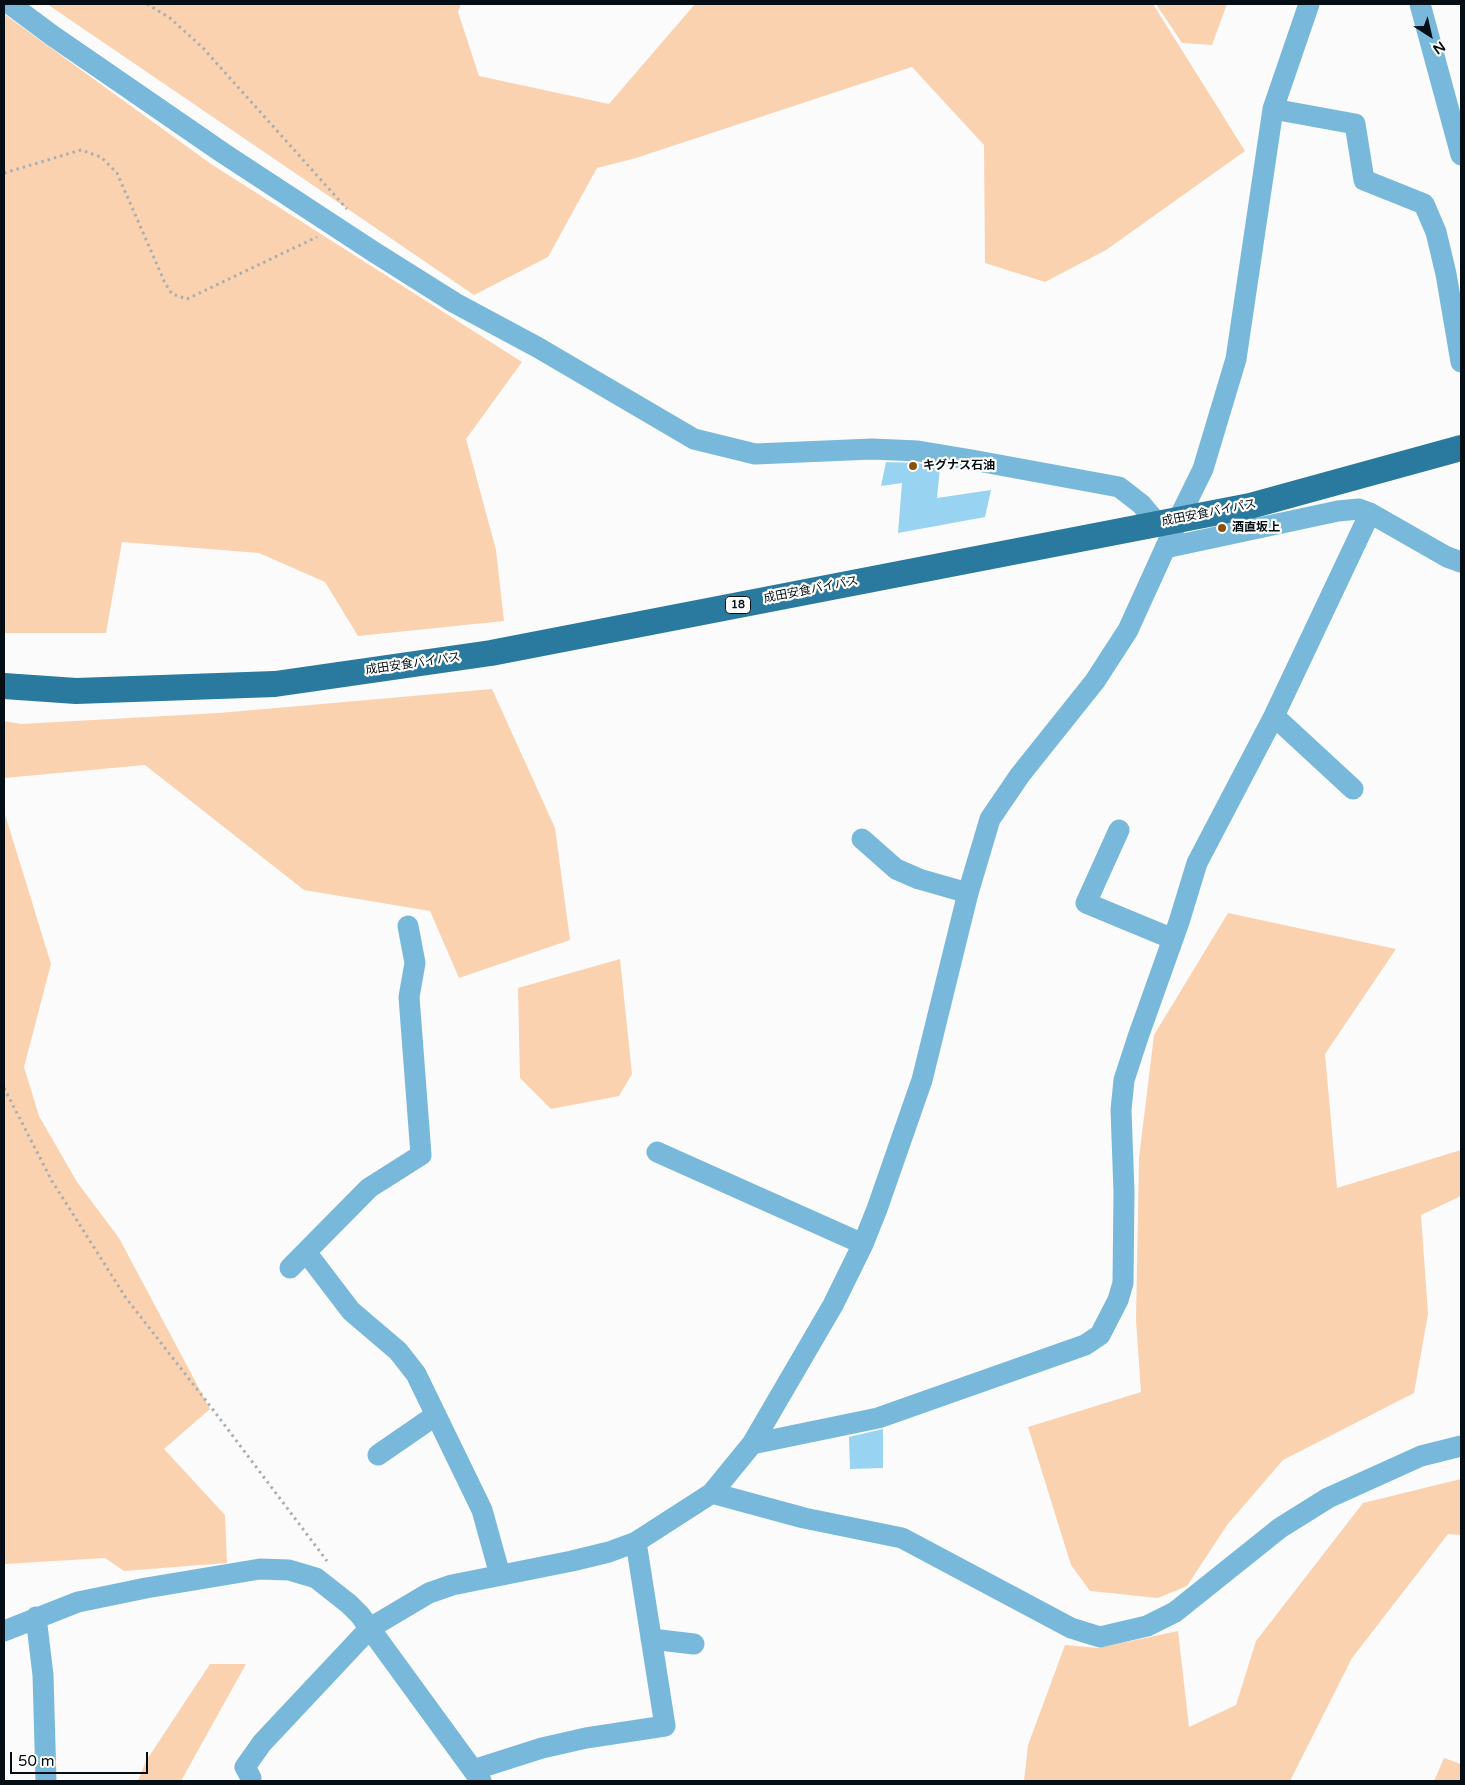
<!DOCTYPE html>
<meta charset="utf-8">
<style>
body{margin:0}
#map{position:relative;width:1465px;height:1785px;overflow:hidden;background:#fbfbfb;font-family:"Varela Round",sans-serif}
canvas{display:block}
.frame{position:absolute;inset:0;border:5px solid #040e14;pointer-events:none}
.north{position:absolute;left:1405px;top:10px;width:50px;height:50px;-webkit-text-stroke:4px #fff;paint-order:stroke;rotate:145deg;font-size:14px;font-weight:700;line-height:20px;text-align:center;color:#040e14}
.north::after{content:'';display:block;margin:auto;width:18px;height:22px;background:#040e14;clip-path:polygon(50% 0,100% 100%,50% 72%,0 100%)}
.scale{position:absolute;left:10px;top:1752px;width:138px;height:22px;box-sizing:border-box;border:2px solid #040e14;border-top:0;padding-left:6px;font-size:15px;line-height:18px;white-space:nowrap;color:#040e14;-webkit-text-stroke:4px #fff;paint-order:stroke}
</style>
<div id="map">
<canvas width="1465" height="1785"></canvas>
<div class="frame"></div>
<div class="north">N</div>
<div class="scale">50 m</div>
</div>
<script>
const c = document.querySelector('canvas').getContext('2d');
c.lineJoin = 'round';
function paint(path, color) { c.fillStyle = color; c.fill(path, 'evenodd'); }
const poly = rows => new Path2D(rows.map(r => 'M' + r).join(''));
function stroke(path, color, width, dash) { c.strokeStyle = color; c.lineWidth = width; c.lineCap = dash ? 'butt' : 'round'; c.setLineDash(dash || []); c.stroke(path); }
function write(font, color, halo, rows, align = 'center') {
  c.font = font + ' "Varela Round","Noto Sans JP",sans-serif'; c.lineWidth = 4.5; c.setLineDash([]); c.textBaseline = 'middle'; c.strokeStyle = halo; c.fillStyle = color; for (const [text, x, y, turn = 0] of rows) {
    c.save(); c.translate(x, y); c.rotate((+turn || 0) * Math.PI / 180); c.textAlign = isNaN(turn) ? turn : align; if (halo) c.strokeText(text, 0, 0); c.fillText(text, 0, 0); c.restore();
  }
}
const green = poly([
 [47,4,461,4,458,12,479,76,609,104,695,4,1153,4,1245,151,1106,250,1045,282,985,263,984,145,912,67,636,158,597,168,548,257,474,295],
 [1156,4,1227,4,1212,45,1182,43],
 [4,14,211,164,522,362,466,439,496,550,504,621,358,636,325,582,259,553,122,542,106,633,4,633],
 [492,689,555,828,570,940,459,978,430,911,304,890,145,765,4,778,4,721,21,724,219,713],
 [4,811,51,964,24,1067,39,1116,77,1182,119,1238,210,1409,164,1449,225,1515,227,1563,124,1571,105,1558,4,1564],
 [1228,913,1396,949,1325,1054,1337,1188,1461,1150,1461,1196,1421,1215,1428,1314,1414,1393,1283,1460,1227,1525,1187,1586,1158,1598,1090,1591,1071,1565,1028,1427,1141,1392,1136,1320,1139,1158,1154,1035],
 [620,959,632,1074,619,1096,551,1109,520,1078,518,988],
 [1461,1479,1461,1535,1448,1534,1352,1658,1290,1781,1024,1781,1028,1745,1065,1645,1098,1648,1178,1631,1189,1727,1236,1705,1256,1641,1363,1503],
 [210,1664,246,1664,181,1781,138,1781,146,1761],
 [1444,1758,1461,1764,1461,1781,1434,1781]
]);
const building = poly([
 [886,462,917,463,940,467,937,498,991,490,985,517,898,533,902,483,881,486],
 [883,1429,883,1468,850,1469,849,1437]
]);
const path = poly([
 [147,4,170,18,203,48,347,209],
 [4,173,81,150,101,157,117,173,165,283,172,294,187,299,317,237],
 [4,1088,52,1181,126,1298,214,1411,327,1561]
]);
const minor = poly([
 [10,4,53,36,223,153,374,252,455,303,537,347,694,439,755,454,872,449,918,451,972,460,1119,487,1141,504,1157,523],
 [1420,4,1461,155],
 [1273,109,1355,124,1364,180,1424,204,1436,232,1446,274,1461,362],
 [1165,548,1338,511,1359,509,1370,513,1447,557,1461,562],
 [1274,716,1353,789],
 [1119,830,1086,903,1173,939],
 [862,839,896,869,919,879,968,893],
 [657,1152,863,1244],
 [306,1252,351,1311,398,1351,416,1374,482,1510,500,1575],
 [290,1268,369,1188,421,1155,409,997,415,963,408,926],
 [752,1444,878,1418,1085,1345,1100,1335,1118,1300,1123,1283,1124,1192,1121,1110,1124,1080,1138,1037,1179,922,1197,863,1274,716,1370,513],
 [378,1455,436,1415],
 [712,1493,804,1518,902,1538,1071,1628,1100,1637,1147,1626,1175,1612,1280,1528,1328,1498,1421,1456,1461,1446],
 [36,1617,43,1675,46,1781],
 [4,1631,78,1602,146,1588,260,1569,289,1570,316,1578,349,1604,360,1615,481,1781],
 [651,1639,694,1644],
 [473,1770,542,1748,586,1738,665,1726,636,1542],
 [251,1778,245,1767,262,1743,370,1628,429,1593,452,1585,572,1561,609,1552,636,1542,712,1493,752,1444,833,1305,863,1244,877,1209,922,1080,968,893,990,819,1020,775,1095,681,1128,630,1178,520,1203,469,1236,359,1273,109,1309,4]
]);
const major = poly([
 [4,686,76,691,275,684,491,653,1250,506,1461,448]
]);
const markers = [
 [913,466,5,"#8a5108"],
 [1222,528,5,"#8a5108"]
];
const shields = [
 [738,605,25]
];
const shieldNames = [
 ["18",738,605]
];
const poiNames = [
 ["キグナス石油",923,466],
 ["酒直坂上",1232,528]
];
const streetNames = [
 ["成田安食バイパス",1209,513,-11],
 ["成田安食バイパス",811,590,-11],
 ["成田安食バイパス",413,664,-8]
];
paint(green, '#fad2b0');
paint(building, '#98d3f2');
stroke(path, '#abaeb0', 3, [2.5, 4]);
stroke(minor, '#78b8db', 21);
stroke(major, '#2a799e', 26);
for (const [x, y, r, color] of markers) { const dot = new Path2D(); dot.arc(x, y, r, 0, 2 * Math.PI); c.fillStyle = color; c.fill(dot); stroke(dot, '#fff', 2); }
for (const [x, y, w] of shields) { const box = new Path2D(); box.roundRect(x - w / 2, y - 8.5, w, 17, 4); c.fillStyle = '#fff'; c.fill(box); stroke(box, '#040e14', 1); }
write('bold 11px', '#040e14', null, shieldNames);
write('bold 12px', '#040e14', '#fff', poiNames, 'left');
write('12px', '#040e14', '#fff', streetNames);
</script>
